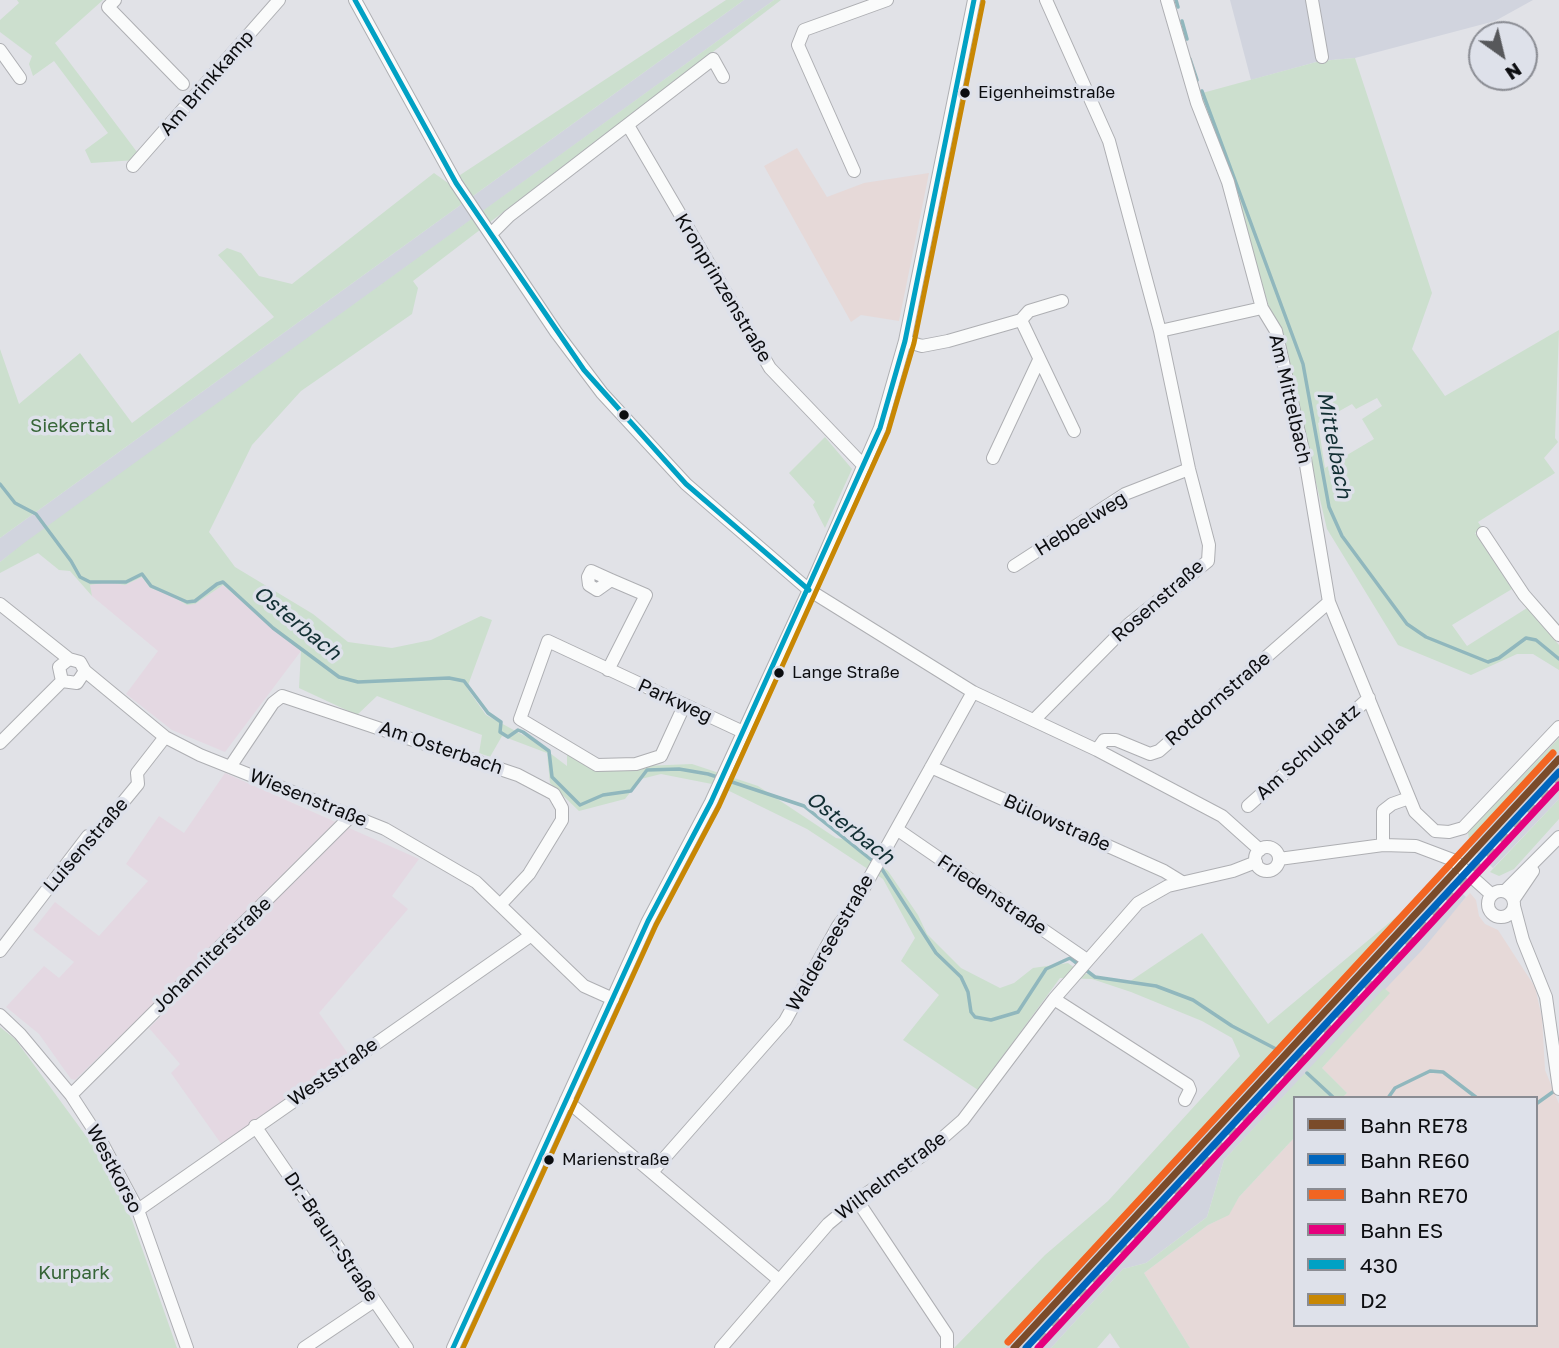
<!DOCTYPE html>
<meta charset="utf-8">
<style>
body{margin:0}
#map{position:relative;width:1559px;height:1348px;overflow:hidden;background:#e1e2e7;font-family:"Golos Text",sans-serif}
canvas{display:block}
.legend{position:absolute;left:1293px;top:1096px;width:245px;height:231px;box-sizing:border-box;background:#dee1ea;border:2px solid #8a8c93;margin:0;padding:9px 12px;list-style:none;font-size:21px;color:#0c0d10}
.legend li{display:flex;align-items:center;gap:14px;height:35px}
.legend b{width:35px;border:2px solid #8a8c93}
.north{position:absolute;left:1468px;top:21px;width:70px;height:70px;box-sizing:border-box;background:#dee1ea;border:2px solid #8a8c93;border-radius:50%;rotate:146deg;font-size:19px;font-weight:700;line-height:28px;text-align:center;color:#0c0d10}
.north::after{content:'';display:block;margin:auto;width:24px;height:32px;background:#57585b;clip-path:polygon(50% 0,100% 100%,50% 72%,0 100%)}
</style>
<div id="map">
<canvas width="1559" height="1348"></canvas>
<ul class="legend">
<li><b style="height:9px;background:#7a4b2a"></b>Bahn RE78</li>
<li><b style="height:9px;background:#0065bd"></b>Bahn RE60</li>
<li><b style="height:9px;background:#f26522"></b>Bahn RE70</li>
<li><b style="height:9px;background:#e5007d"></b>Bahn ES</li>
<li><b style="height:9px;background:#01a1c4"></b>430</li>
<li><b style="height:9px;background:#c88703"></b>D2</li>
</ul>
<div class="north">N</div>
</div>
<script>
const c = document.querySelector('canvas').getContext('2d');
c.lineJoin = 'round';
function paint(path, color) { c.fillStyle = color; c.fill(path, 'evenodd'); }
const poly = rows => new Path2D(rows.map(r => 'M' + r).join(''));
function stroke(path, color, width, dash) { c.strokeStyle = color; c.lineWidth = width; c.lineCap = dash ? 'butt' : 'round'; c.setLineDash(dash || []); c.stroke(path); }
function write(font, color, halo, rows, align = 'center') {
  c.font = font + ' "Golos Text",sans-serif'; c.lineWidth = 7; c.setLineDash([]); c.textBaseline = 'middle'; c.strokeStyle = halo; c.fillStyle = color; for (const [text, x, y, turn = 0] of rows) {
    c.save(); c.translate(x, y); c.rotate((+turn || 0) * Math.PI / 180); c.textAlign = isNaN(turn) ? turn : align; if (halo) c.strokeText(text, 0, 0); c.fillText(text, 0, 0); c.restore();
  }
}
const commercial = poly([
 [797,148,827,197,864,183,929,173,899,321,861,315,851,322,764,166],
 [1470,893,1476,900,1479,916,1485,924,1498,930,1535,987,1542,1018,1545,1070,1559,1104,1559,1348,1190,1348,1144,1273,1208,1225,1228,1215,1239,1197,1295,1137,1295,1325,1536,1325,1536,1098,1342,1098,1347,1093,1322,1068,1389,993,1384,988]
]);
const built = poly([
 [744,0,774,0,0,562,0,538],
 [1230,0,1533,0,1495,21,1355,58,1320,61,1251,80],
 [1559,750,1559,799,1493,868,1470,847],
 [1444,876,1466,897,1423,949,1224,1160,1207,1217,1146,1263,1123,1269,1051,1348,1005,1348,1145,1197,1148,1189,1164,1176]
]);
const medical = poly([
 [142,577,150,588,168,594,187,605,195,603,223,585,301,651,225,752,172,730,126,694,158,651,92,596,89,585,108,582,125,585],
 [225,773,419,859,392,896,408,909,319,1013,349,1055,222,1145,171,1073,180,1064,149,1028,187,990,177,981,75,1080,71,1079,39,1034,6,1007,44,966,59,978,74,962,33,930,55,902,99,936,148,881,126,864,159,816,184,833]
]);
const green = poly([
 [17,0,103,0,55,43,140,156,137,160,91,163,85,150,108,133,54,61,33,76,29,64,32,56,0,32,0,20,19,3],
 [726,0,744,0,0,538,0,349,19,404,80,353,132,423,274,317,218,255,227,248,241,253,259,276,292,284,434,173,448,183],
 [774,0,781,0,413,281,418,288,412,314,301,391,252,445,209,532,235,567,313,614,348,642,392,648,431,640,481,616,492,620,467,688,486,715,534,741,567,766,567,753,595,768,692,764,758,786,836,838,848,840,861,853,888,871,918,915,927,934,961,968,1000,988,1014,983,1033,968,1068,963,1082,973,1129,982,1202,933,1268,1024,1432,887,1164,1176,1148,1189,1145,1197,1005,1348,954,1348,1045,1255,1108,1201,1240,1056,1232,1038,1202,1021,1131,992,1092,979,1060,978,978,1090,903,1040,939,995,901,961,915,938,883,879,807,829,717,785,661,774,641,779,625,799,579,811,550,783,547,753,502,736,490,757,479,753,482,735,377,696,357,715,299,688,301,651,223,585,195,604,187,605,168,594,150,588,142,577,125,585,108,582,90,585,92,596,70,571,59,570,38,553,0,573,0,562,24,543],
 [1355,58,1432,293,1412,349,1445,396,1559,330,1555,438,1558,442,1544,458,1555,473,1478,522,1482,528,1475,533,1512,589,1452,625,1467,646,1527,608,1559,645,1559,670,1533,654,1517,654,1471,675,1398,645,1327,529,1280,330,1269,307,1230,182,1195,95,1320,61],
 [1377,398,1382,406,1362,419,1374,439,1325,468,1318,423,1352,404,1356,409],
 [825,437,852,469,825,528,813,505,815,502,789,473],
 [1559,738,1559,750,1470,847,1468,832],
 [1559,799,1559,819,1514,869,1499,876,1490,872],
 [1384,988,1390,993,1322,1068,1347,1093,1342,1098,1295,1098,1295,1137,1239,1197,1229,1215,1208,1225,1144,1273,1190,1348,1120,1348,1110,1333,1097,1348,1051,1348,1123,1269,1146,1263,1207,1217,1224,1160],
 [0,1027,15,1039,97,1151,132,1220,177,1348,0,1348]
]);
const stream = poly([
 [1176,0,1178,7],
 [1182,21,1187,39],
 [1190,59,1197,80],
 [1202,91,1303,364,1329,507,1342,536,1407,624,1426,637,1488,662,1499,658,1526,638,1536,640,1559,659],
 [0,484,15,503,36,514,71,561,80,577,90,582,126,582,142,574,151,586,187,602,195,601,217,584,223,582,273,628,339,677,358,682,449,678,464,681,488,713,501,722,500,732,508,737,518,730,523,732,549,751,552,777,580,805,603,795,631,791,647,770,679,769,708,774,804,806,874,862],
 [880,866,936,953,961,977,968,992,971,1012,975,1017,991,1020,1018,1012,1046,969,1070,958,1095,977,1156,986,1193,1000,1232,1026,1276,1049],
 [1307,1073,1334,1098],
 [1388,1098,1395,1088,1430,1071,1443,1072,1477,1098],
 [1536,1104,1557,1089]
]);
const minor = poly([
 [115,0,108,7,183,84],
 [355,0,456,183,556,332,602,393,686,484,809,590,973,692,1097,750,1222,816,1260,850],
 [1167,0,1197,103,1228,182,1262,308,1276,331,1305,459,1329,602,1415,812,1435,831,1449,832,1463,828,1559,727],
 [1312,0,1322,57],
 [0,50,20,78],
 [629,127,770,368,864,466],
 [133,166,279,0],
 [854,171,798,45,804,30,887,0],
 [492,233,509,216,713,59,723,77],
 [1021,320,1074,431],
 [1160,331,1262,308],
 [905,341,922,346,948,341,1021,320,1029,311,1062,301],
 [993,458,1039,360],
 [1483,533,1524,595,1559,635],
 [1014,566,1125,494,1189,469],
 [0,604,69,659,80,662,85,671,165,737,200,755,385,829,476,882,584,986,613,999],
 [69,659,59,667,62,681,77,683,85,671],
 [608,670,646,595,611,580,591,571,588,577,589,585,597,590,611,580],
 [684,706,661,756,636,764,597,765,520,719,548,641,741,731],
 [1034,720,1129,624,1208,561,1209,545,1189,469,1160,331,1109,141,1046,0],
 [0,743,62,681],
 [1097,750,1104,740,1116,740,1150,754,1159,751,1329,602],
 [230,767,273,703,282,696,518,775,554,794,562,808,562,820,529,874,500,905],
 [931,767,1164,871,1182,882],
 [1248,806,1369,698],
 [898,830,1087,960],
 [1383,845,1383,811,1392,804,1409,798],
 '1255 859a12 12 0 1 1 24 0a12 12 0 1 1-24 0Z',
 [1279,859,1383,845,1416,846,1453,860,1492,895],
 [1505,891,1559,837],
 '1488 904a13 13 0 1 1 26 0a13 13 0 1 1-26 0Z',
 [1514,899,1533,871],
 [1514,906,1523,940,1546,997,1559,1089],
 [0,951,88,836,96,835,138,784,137,773,165,737],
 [1054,999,1188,1085,1190,1090,1185,1100],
 [0,1015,20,1034,71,1095,101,1141,138,1210,187,1348],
 [71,1095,352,815],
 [566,1100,779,1280],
 [255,1126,407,1348],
 [653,1171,785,1021,838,926,856,902,973,692],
 [857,1200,947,1335,947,1348],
 [138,1210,530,936],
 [304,1348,374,1301],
 [453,1348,648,921,711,802,809,590,880,428,905,341,974,0],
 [721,1348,828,1224,857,1200,923,1155,963,1120,1054,999,1138,903,1168,886,1233,871,1256,862]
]);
const rail = poly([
 [1032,1348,1559,779]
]);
const bus1 = poly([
 [355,0,456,183,584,370,686,484,809,590],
 [453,1348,648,921,711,802,880,428,905,341,974,0]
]);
const bus2 = poly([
 [463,1348,656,925,719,806,888,432,914,343,983,2]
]);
const rail1 = poly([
 [1014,1348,1559,759]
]);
const rail2 = poly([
 [1026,1348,1559,772]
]);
const rail3 = poly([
 [1008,1342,1553,753]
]);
const rail4 = poly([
 [1038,1348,1559,785]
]);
const markers = [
 [965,93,6,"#0c0d10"],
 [624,415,6,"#0c0d10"],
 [779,673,6,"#0c0d10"],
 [549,1160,6,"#0c0d10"]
];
const busNames = [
 ["Eigenheimstraße",978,93],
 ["Lange Straße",792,673],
 ["Marienstraße",562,1160]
];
const streetNames = [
 ["Am Brinkkamp",207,83,-49],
 ["Kronprinzenstraße",723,288,59],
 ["Am Mittelbach",1290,399,77],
 ["Hebbelweg",1081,524,-32],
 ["Rosenstraße",1158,601,-41],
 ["Rotdornstraße",1218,699,-41],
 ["Parkweg",675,701,25],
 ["Am Osterbach",441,748,19],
 ["Am Schulplatz",1308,752,-42],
 ["Wiesenstraße",308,798,22],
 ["Bülowstraße",1057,823,24],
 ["Luisenstraße",86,845,-49],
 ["Friedenstraße",992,895,34],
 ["Walderseestraße",830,943,-60],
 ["Johanniterstraße",212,955,-44],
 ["Weststraße",333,1072,-35],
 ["Westkorso",114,1169,62],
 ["Wilhelmstraße",891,1176,-37],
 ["Dr.-Braun-Straße",331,1237,56]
];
const parkNames = [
 ["Siekertal",71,426],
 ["Kurpark",74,1273]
];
const waterNames = [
 ["Mittelbach",1334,445,79],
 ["Osterbach",297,623,39],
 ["Osterbach",850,828,38]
];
paint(commercial, '#e6d9d8');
paint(built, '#d1d4de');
paint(medical, '#e4d8e2');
paint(green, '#ccdfce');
stroke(stream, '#90b7bd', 3.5);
stroke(minor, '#aeafb3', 14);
stroke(minor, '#fafbfb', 12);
stroke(rail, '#b1b2b2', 6);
stroke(rail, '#dee1ea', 3.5, [10]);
stroke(bus1, '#01a1c4', 5);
stroke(bus2, '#c88703', 5);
stroke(rail1, '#7a4b2a', 7);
stroke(rail2, '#0065bd', 7);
stroke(rail3, '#f26522', 7);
stroke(rail4, '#e5007d', 7);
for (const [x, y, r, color] of markers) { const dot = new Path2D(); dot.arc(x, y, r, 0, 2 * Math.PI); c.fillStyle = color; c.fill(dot); stroke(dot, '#dee1ea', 2.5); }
write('17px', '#0c0d10', '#dee1ea', busNames, 'left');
write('19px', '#0c0d10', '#dee1ea', streetNames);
write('19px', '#366537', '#dee1ea', parkNames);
write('italic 21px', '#122f33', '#dee1ea', waterNames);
</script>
